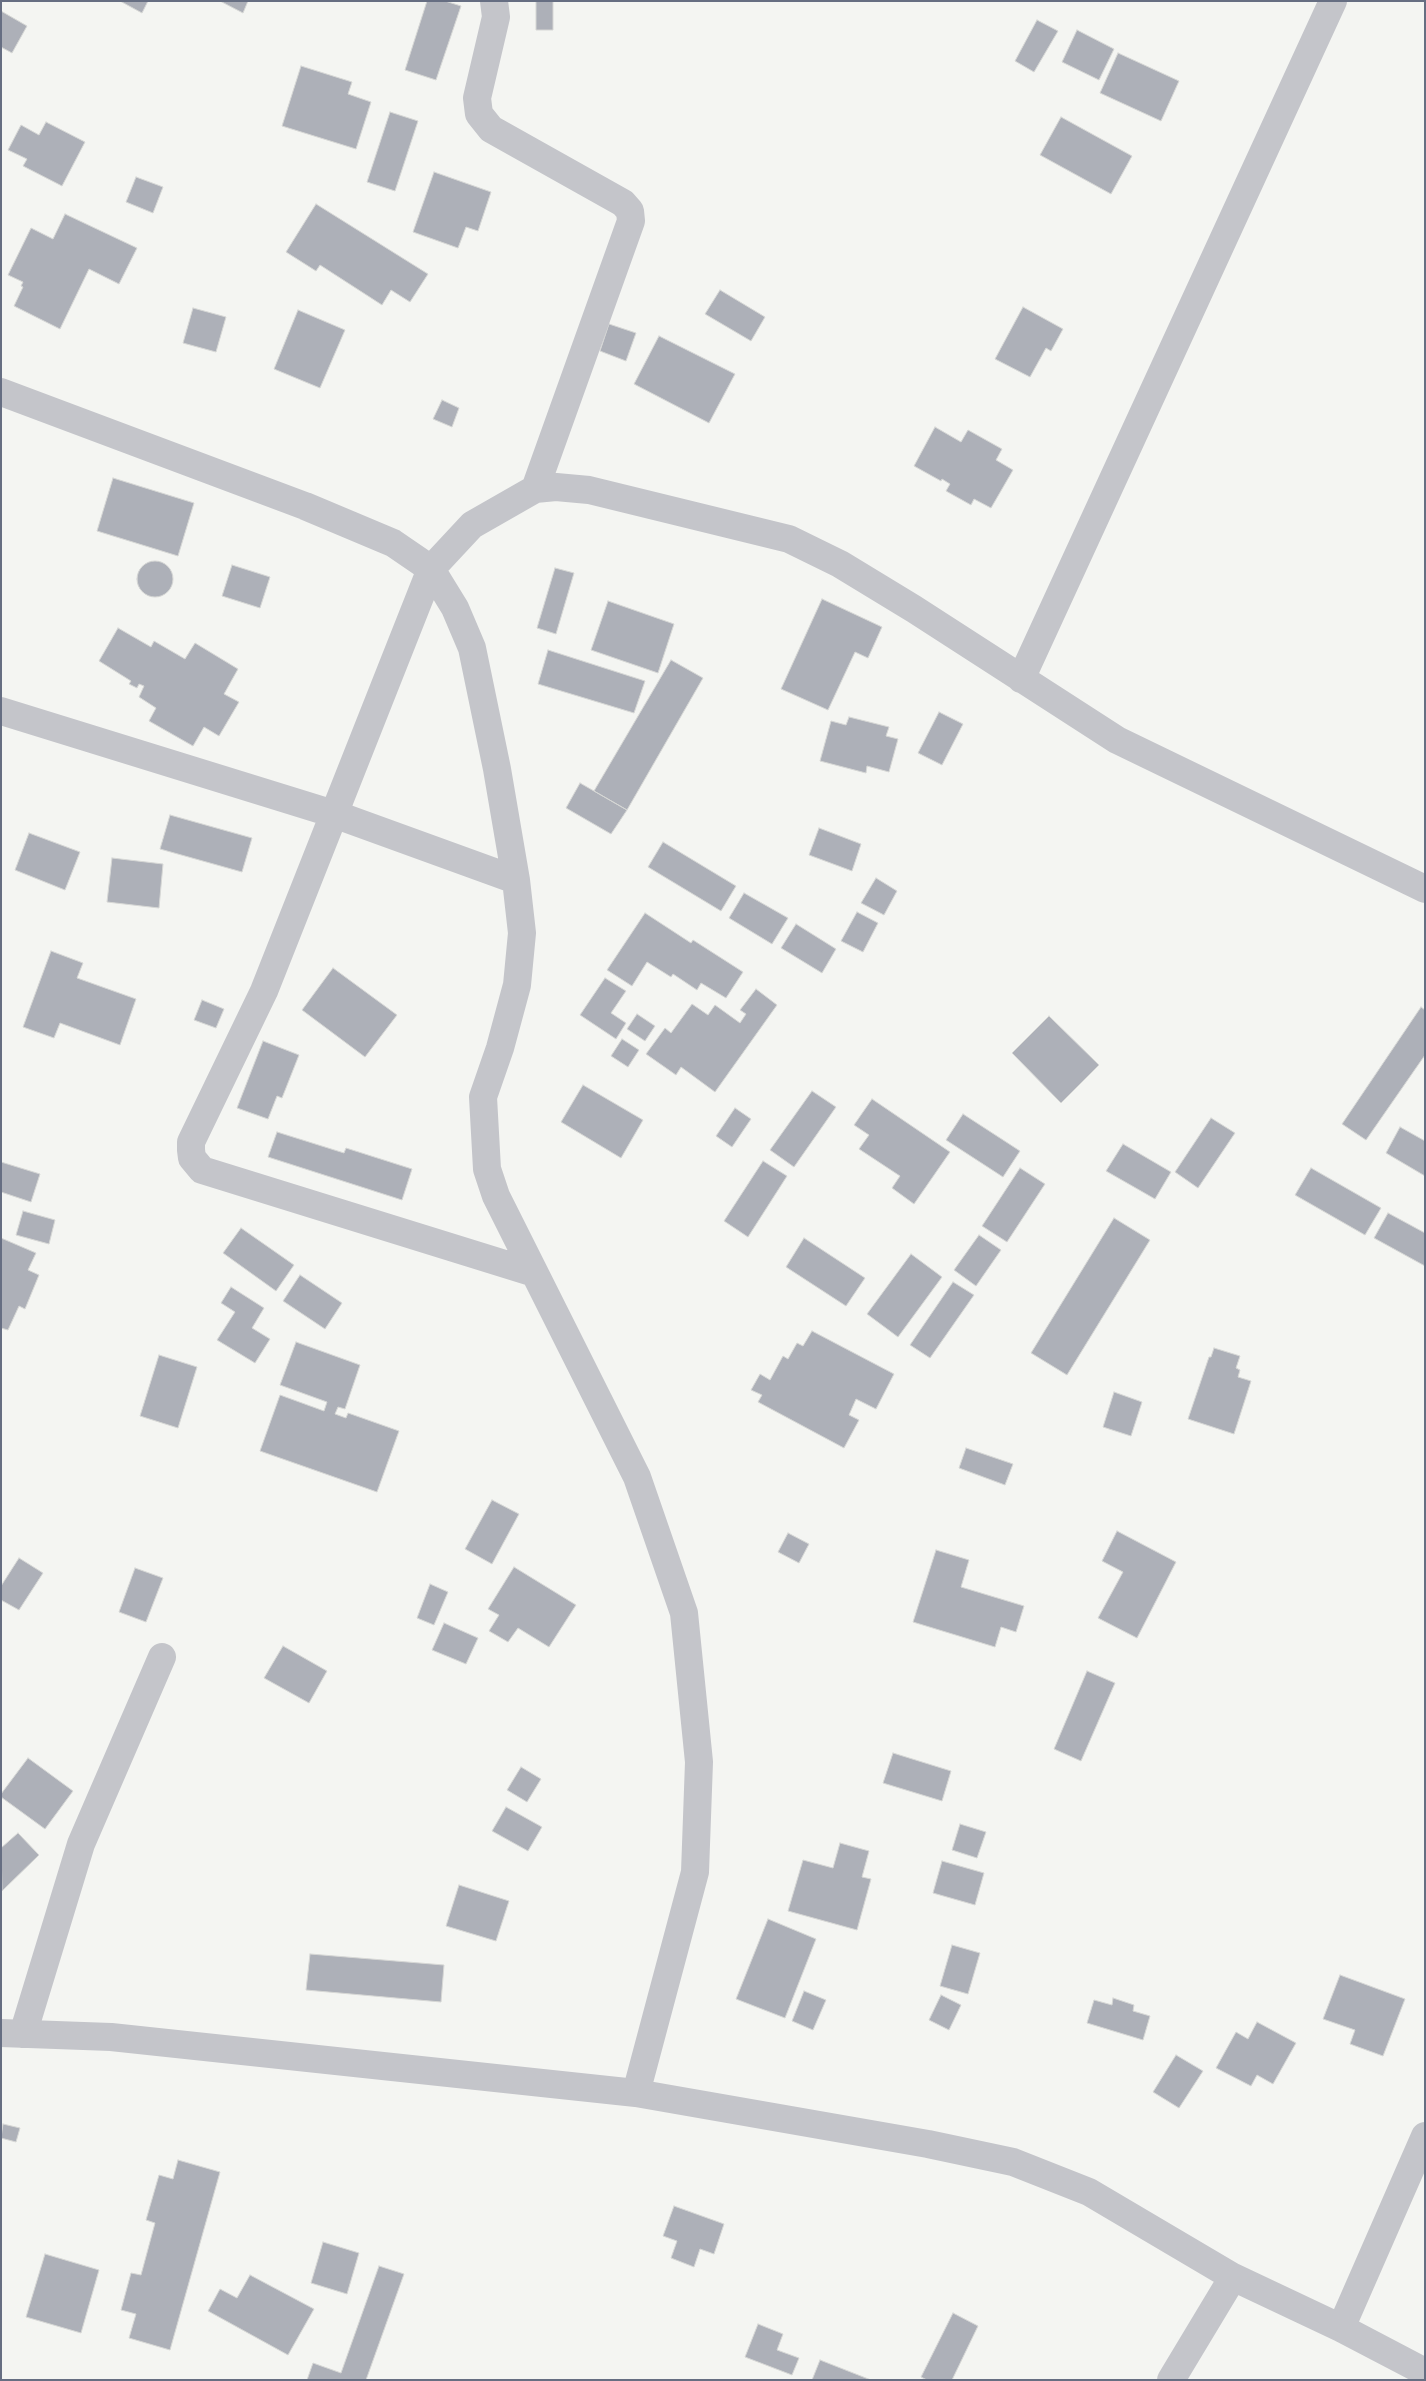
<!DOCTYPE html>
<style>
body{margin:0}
#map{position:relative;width:1426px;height:2381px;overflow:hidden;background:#f4f5f2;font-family:Cabin,sans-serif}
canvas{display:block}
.frame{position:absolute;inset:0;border:2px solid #666e82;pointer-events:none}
</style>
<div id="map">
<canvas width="1426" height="2381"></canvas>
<div class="frame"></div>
</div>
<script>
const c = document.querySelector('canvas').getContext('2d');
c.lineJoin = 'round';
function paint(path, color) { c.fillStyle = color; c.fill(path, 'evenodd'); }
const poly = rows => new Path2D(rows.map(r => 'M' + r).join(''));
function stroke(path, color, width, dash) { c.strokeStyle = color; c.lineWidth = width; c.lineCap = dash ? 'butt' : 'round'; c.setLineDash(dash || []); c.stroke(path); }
const building = poly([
 [120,1,148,1,142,13,120,1],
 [220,1,248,1,243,13,220,1],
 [427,1,445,1,461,6,436,80,405,70,427,1],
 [536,1,553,1,553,30,536,30,536,1],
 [1,11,27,26,12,53,1,47,1,11],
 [1037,20,1058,31,1034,72,1015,61,1037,20],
 [1077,30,1114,49,1099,80,1062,62,1077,30],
 [1118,53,1179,81,1161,121,1100,93,1118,53],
 [301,66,352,82,348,94,371,102,356,149,282,126,301,66],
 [390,112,418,121,395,191,367,182,390,112],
 [1061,117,1132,156,1111,194,1040,155,1061,117],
 [46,122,85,142,62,186,23,166,27,159,8,150,21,125,39,135,46,122],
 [434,172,491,192,478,231,466,227,458,248,413,232,434,172],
 [136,177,163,187,153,213,126,202,136,177],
 [316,204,428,274,410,302,391,290,382,305,320,265,316,271,286,252,316,204],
 [65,214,137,248,119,284,89,269,60,329,14,306,23,287,21,286,23,282,8,275,31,228,53,239,65,214],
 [720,290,765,317,751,341,705,314,720,290],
 [1023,307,1063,329,1051,351,1046,348,1030,377,995,359,1023,307],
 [193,308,226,317,216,352,183,343,193,308],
 [298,310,345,330,320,388,274,369,298,310],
 [609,324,636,333,626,361,600,351,609,324],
 [659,336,735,374,709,423,634,384,659,336],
 [442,400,459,408,452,427,433,419,442,400],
 [935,427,961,442,968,430,1002,449,996,460,1013,470,991,508,974,499,971,505,946,491,950,484,942,479,941,481,914,466,935,427],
 [113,478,194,503,178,556,97,531,113,478],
 '137 579a18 18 0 1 1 36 0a18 18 0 1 1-36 0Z',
 [232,565,270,577,260,608,222,596,232,565],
 [555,568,574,573,556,634,537,628,555,568],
 [822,599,882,627,868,658,855,652,828,710,781,689,822,599],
 [608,601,674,624,658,673,591,650,608,601],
 [118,628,151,647,154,641,185,659,195,643,238,669,224,694,239,702,219,736,204,727,193,746,149,721,156,708,139,697,144,686,139,684,137,688,129,684,131,681,99,661,118,628],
 [548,650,645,681,634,713,538,684,548,650],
 [671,660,703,678,627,810,594,791,671,660],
 [939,712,963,724,942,765,918,753,939,712],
 [849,717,889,727,886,736,898,739,889,772,867,766,866,773,820,761,831,721,846,725,849,717],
 [580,783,627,810,611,834,566,808,580,783],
 [170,815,252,838,242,872,160,849,170,815],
 [819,828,861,844,852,871,809,855,819,828],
 [29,833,80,852,65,890,15,870,29,833],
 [663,842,736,886,721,911,648,867,663,842],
 [112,858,163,864,159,908,107,902,112,858],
 [876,878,897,891,884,915,861,903,876,878],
 [744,893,788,918,772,944,729,918,744,893],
 [857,912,878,923,863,952,841,941,857,912],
 [645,913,691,943,693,940,743,972,726,998,701,983,697,990,673,974,671,977,647,962,632,986,607,970,645,913],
 [796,924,836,949,822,973,781,948,796,924],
 [51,951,83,963,77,978,136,999,120,1045,60,1023,54,1038,23,1027,51,951],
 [333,968,397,1015,365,1057,302,1010,333,968],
 [605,978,626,991,611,1013,626,1023,616,1039,580,1015,605,978],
 [756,989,777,1005,715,1092,681,1067,676,1075,646,1054,665,1028,671,1033,692,1004,708,1015,715,1005,740,1023,746,1014,740,1010,756,989],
 [202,1000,224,1009,216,1028,194,1020,202,1000],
 [1421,1007,1425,1010,1425,1055,1366,1140,1342,1124,1421,1007],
 [637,1014,655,1026,645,1041,627,1029,637,1014],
 [1049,1016,1099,1065,1061,1103,1012,1053,1049,1016],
 [622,1039,639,1050,628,1067,611,1056,622,1039],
 [263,1041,299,1055,282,1098,277,1096,268,1119,237,1108,263,1041],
 [583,1085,643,1120,621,1158,561,1122,583,1085],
 [812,1091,836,1107,794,1167,770,1150,812,1091],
 [872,1099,950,1152,914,1204,892,1188,900,1176,859,1149,869,1135,854,1125,872,1099],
 [735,1108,751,1119,732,1147,716,1136,735,1108],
 [963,1114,1020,1151,1003,1177,946,1140,963,1114],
 [1211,1118,1235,1133,1198,1188,1175,1172,1211,1118],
 [1400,1127,1425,1141,1425,1176,1386,1153,1400,1127],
 [277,1132,344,1153,346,1148,412,1169,402,1200,268,1157,277,1132],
 [1123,1144,1171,1172,1155,1199,1106,1171,1123,1144],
 [763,1161,787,1176,748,1237,724,1221,763,1161],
 [1,1162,40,1174,31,1202,1,1192,1,1162],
 [1020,1168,1045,1184,1007,1242,982,1226,1020,1168],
 [1311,1168,1381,1208,1365,1235,1295,1195,1311,1168],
 [23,1211,55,1220,49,1244,16,1235,23,1211],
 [1388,1213,1425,1233,1425,1266,1374,1238,1388,1213],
 [1114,1218,1150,1240,1067,1375,1031,1353,1114,1218],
 [241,1228,294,1265,276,1291,223,1253,241,1228],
 [979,1235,1001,1250,976,1286,954,1270,979,1235],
 [1,1238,36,1253,28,1270,39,1275,25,1309,19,1306,8,1330,1,1328,1,1238],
 [804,1238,865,1278,846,1306,786,1267,804,1238],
 [911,1254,942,1277,898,1337,867,1314,911,1254],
 [300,1275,342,1303,325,1329,283,1301,300,1275],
 [953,1282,974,1295,930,1358,910,1345,953,1282],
 [231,1287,264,1308,252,1328,270,1339,255,1363,217,1340,235,1312,221,1303,231,1287],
 [812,1331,894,1374,876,1409,856,1399,849,1415,859,1420,844,1448,758,1402,762,1395,751,1390,760,1374,770,1380,783,1356,788,1359,797,1343,803,1346,812,1331],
 [296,1342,360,1365,345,1409,338,1407,335,1414,346,1418,348,1413,399,1431,377,1492,260,1451,280,1395,324,1411,327,1402,280,1385,296,1342],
 [1214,1348,1240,1356,1236,1368,1240,1370,1238,1377,1251,1381,1234,1434,1188,1419,1209,1357,1211,1357,1214,1348],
 [159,1355,197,1367,178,1428,140,1416,159,1355],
 [1114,1392,1142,1402,1131,1436,1103,1427,1114,1392],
 [966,1448,1013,1464,1005,1485,959,1468,966,1448],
 [492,1500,519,1514,492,1564,465,1549,492,1500],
 [1117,1531,1176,1562,1137,1638,1098,1618,1123,1572,1102,1561,1117,1531],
 [788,1533,809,1544,799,1563,778,1552,788,1533],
 [936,1550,969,1560,961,1587,1024,1606,1016,1632,1001,1627,995,1647,913,1622,936,1550],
 [19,1558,43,1573,19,1610,1,1600,1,1586,19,1558],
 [514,1567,576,1605,549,1647,518,1628,508,1642,489,1631,499,1615,488,1609,514,1567],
 [135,1568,163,1578,146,1622,119,1612,135,1568],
 [430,1584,448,1592,434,1625,417,1618,430,1584],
 [444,1623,478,1638,466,1664,432,1650,444,1623],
 [283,1646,327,1671,309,1703,264,1678,283,1646],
 [1087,1671,1115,1683,1081,1761,1054,1749,1087,1671],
 [893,1753,951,1771,942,1801,883,1783,893,1753],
 [28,1758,73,1791,45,1829,1,1797,1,1794,28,1758],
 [521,1767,541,1779,527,1802,507,1790,521,1767],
 [506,1807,542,1827,528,1851,492,1831,506,1807],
 [960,1824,986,1832,977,1858,952,1850,960,1824],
 [18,1833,39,1855,2,1891,1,1848,18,1833],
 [840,1843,869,1851,862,1877,871,1879,857,1930,788,1911,803,1860,833,1868,840,1843],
 [942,1861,984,1873,975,1905,933,1893,942,1861],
 [459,1885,509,1901,496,1941,446,1926,459,1885],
 [768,1919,816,1939,785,2018,736,1999,768,1919],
 [952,1945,980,1953,968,1994,940,1986,952,1945],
 [310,1954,444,1965,441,2002,306,1990,310,1954],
 [1340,1975,1405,1999,1383,2056,1350,2044,1355,2030,1323,2019,1340,1975],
 [804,1991,826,2000,813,2030,792,2021,804,1991],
 [941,1995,961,2005,949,2030,929,2020,941,1995],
 [1113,1998,1134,2005,1133,2011,1150,2016,1143,2040,1087,2023,1094,2000,1112,2005,1113,1998],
 [1257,2022,1296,2043,1273,2084,1257,2075,1251,2086,1216,2068,1236,2032,1248,2039,1257,2022],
 [1176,2055,1203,2071,1179,2108,1153,2092,1176,2055],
 [3,2124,20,2128,16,2142,1,2138,3,2124],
 [178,2160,220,2172,170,2350,129,2338,136,2314,121,2310,131,2273,141,2275,155,2223,146,2220,159,2175,173,2179,178,2160],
 [674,2206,724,2224,714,2254,700,2249,694,2267,671,2258,677,2241,663,2236,674,2206],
 [323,2242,359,2253,347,2294,311,2283,323,2242],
 [45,2254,99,2270,81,2333,26,2317,45,2254],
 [379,2266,404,2274,366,2380,307,2380,313,2363,341,2373,379,2266],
 [250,2275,314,2309,288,2355,208,2311,220,2289,237,2298,250,2275],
 [953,2313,978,2326,952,2380,927,2380,921,2377,953,2313],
 [758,2324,783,2334,777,2350,799,2358,792,2375,745,2357,758,2324],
 [820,2360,871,2380,812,2380,820,2360]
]);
const minor = poly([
 [494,1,496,17,477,98,479,114,491,129,623,203,630,211,631,221,535,489],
 [1,392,305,506,393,543,431,569,455,608,472,648,497,769,516,880,522,933,517,985,500,1048,483,1097,487,1169,496,1196,637,1477,684,1613,699,1762,695,1872,636,2093],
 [1021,679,1333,1],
 [1,711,334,814,516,880],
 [534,1273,202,1170,192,1158,191,1150,191,1142,264,991,431,569,472,525,535,489,556,487,589,490,789,539,840,564,914,609,1117,740,1425,889],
 [1,2033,111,2037,636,2093,928,2144,1013,2162,1089,2192,1233,2277,1341,2328,1425,2372],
 [23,2034,81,1844,162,1657],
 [1341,2328,1425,2136],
 [1171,2380,1233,2277]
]);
paint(building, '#adb0b8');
stroke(building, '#d6d7d5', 1);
stroke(minor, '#c4c5ca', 28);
</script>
